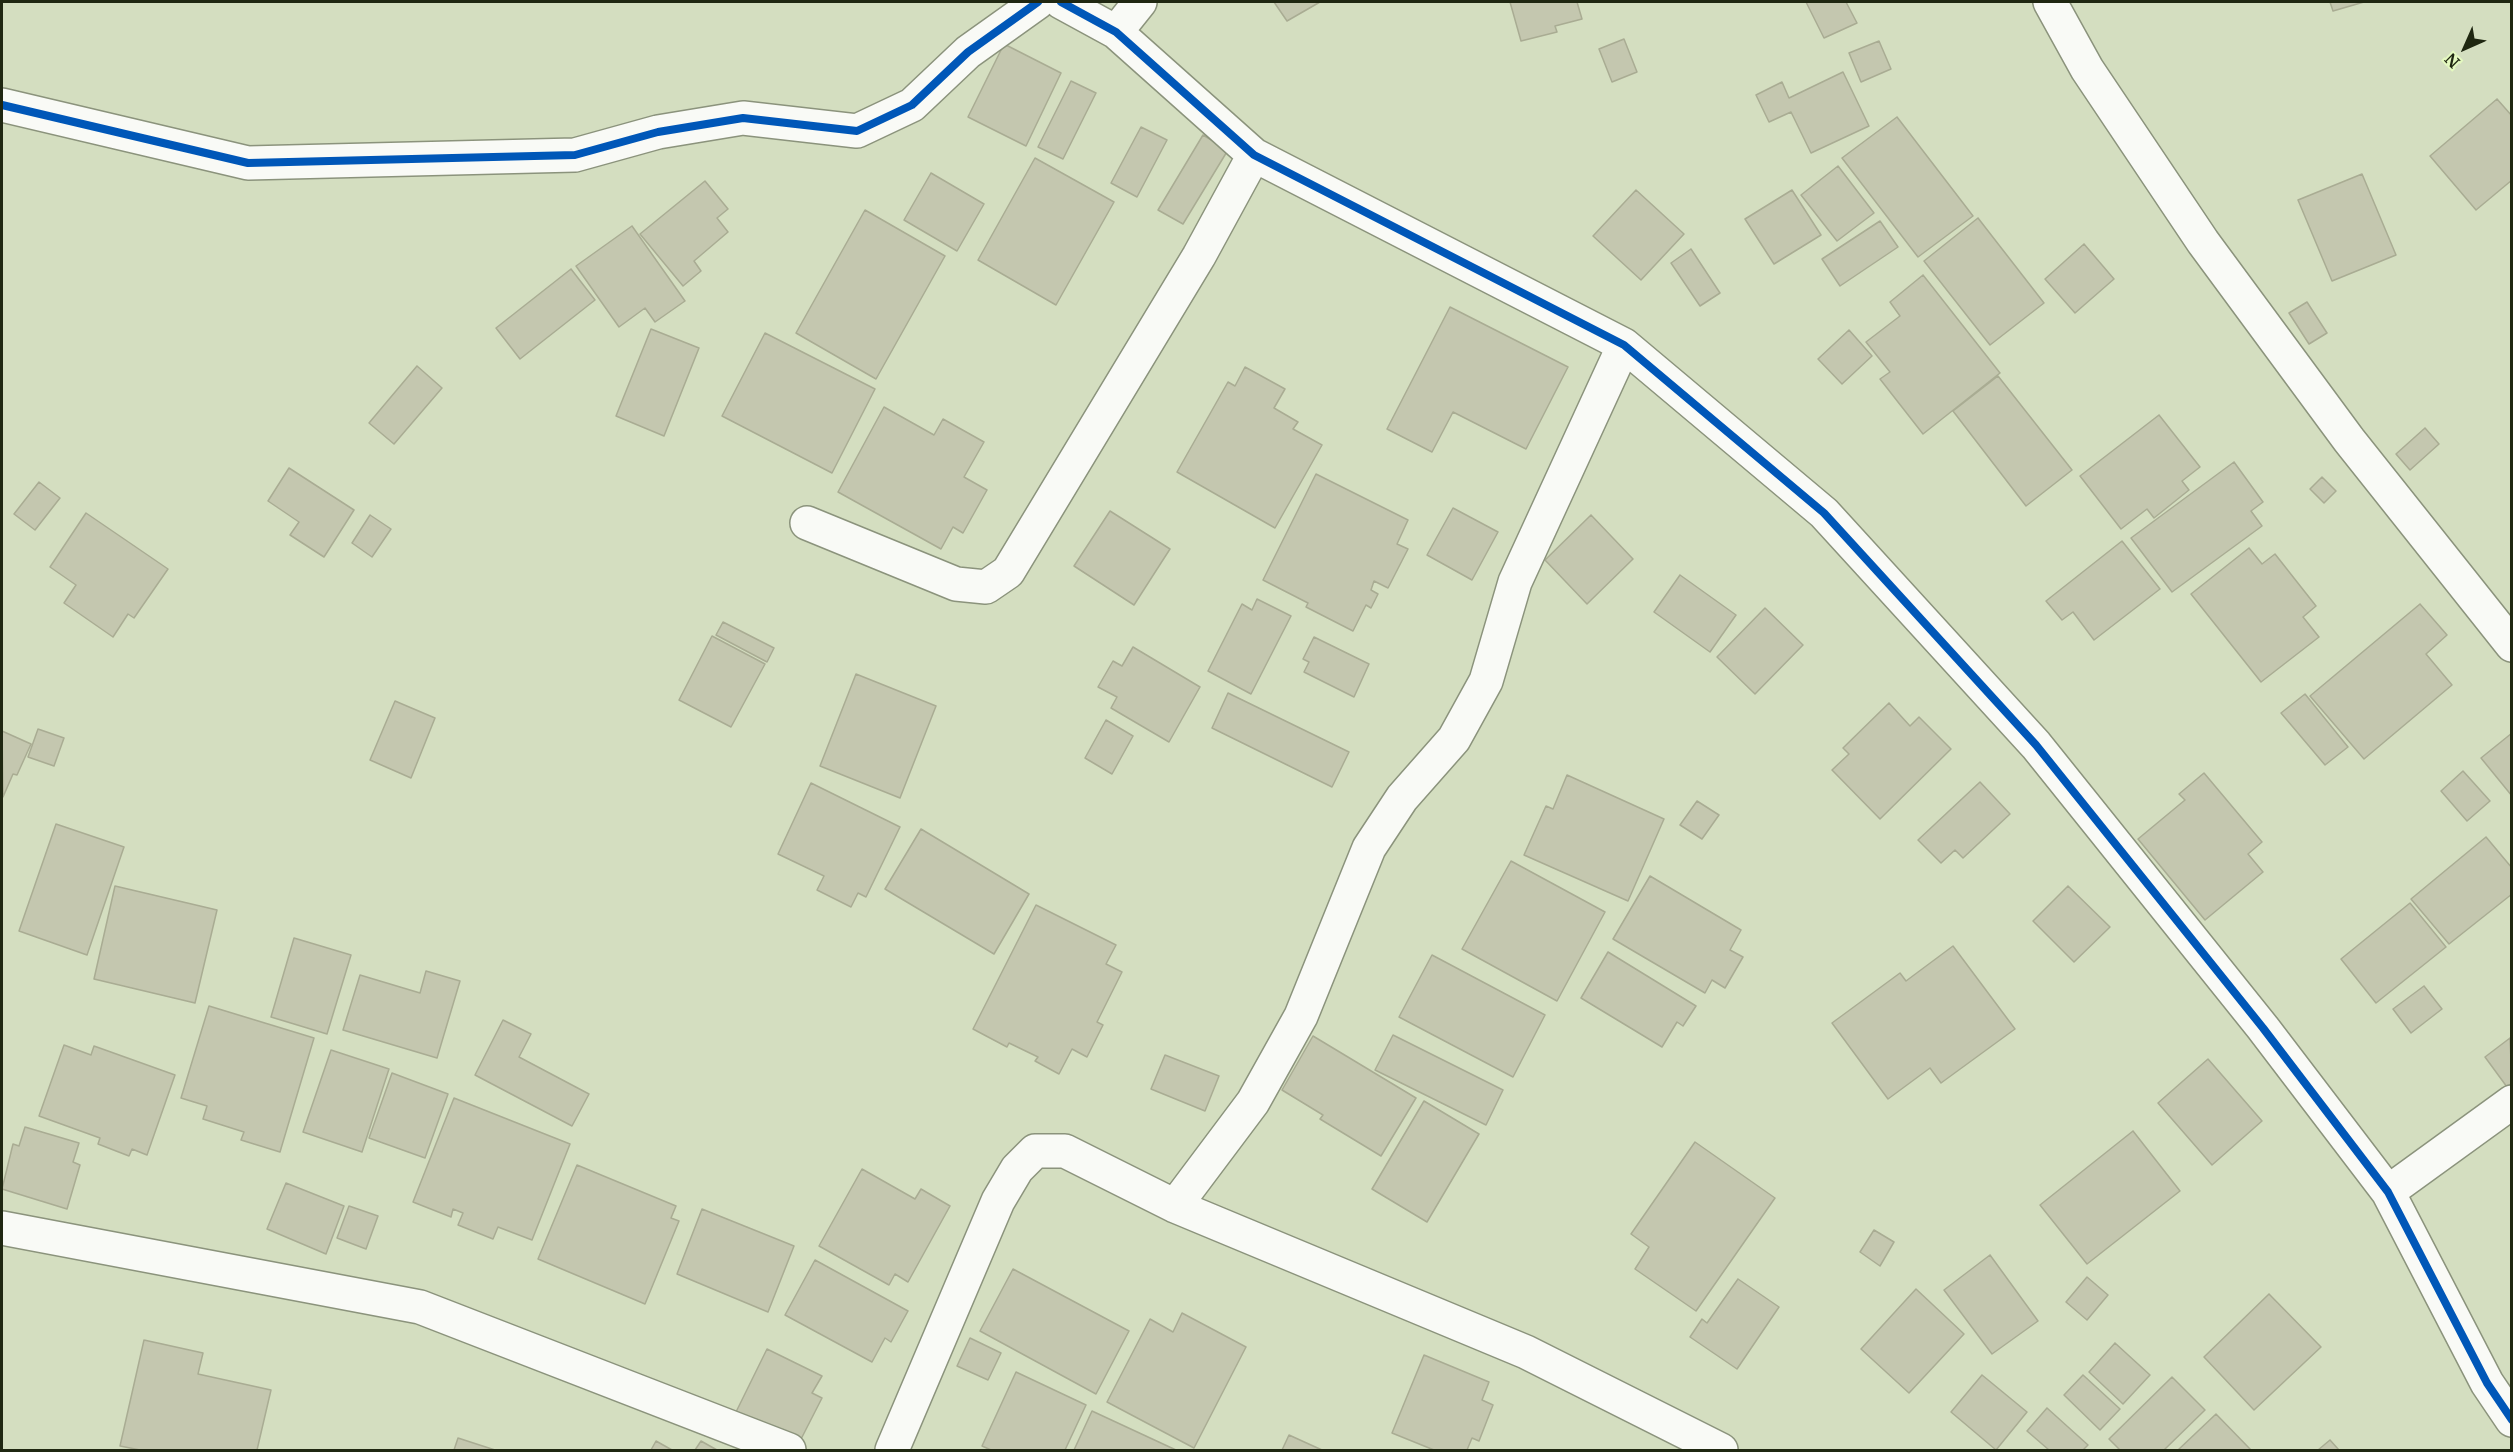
<!DOCTYPE html>
<style>
body{margin:0}
#map{position:relative;width:2513px;height:1452px;overflow:hidden;background:#d4dec0;font-family:Merriweather,serif}
canvas{display:block}
.frame{position:absolute;inset:0;border:3px solid #1f2711;pointer-events:none}
.north{position:absolute;left:2435px;top:18px;width:60px;height:60px;-webkit-text-stroke:4px #e4f9c0;paint-order:stroke;rotate:225deg;font-size:16px;font-weight:700;line-height:24px;text-align:center;color:#1f2711}
.north::after{content:'';display:block;margin:auto;width:21px;height:27px;background:#1f2711;clip-path:polygon(50% 0,100% 100%,50% 72%,0 100%)}
</style>
<div id="map">
<canvas width="2513" height="1452"></canvas>
<div class="frame"></div>
<div class="north">N</div>
</div>
<script>
const c = document.querySelector('canvas').getContext('2d');
c.lineJoin = 'round';
function paint(path, color) { c.fillStyle = color; c.fill(path, 'evenodd'); }
const poly = rows => new Path2D(rows.map(r => 'M' + r).join(''));
function stroke(path, color, width, dash) { c.strokeStyle = color; c.lineWidth = width; c.lineCap = dash ? 'butt' : 'round'; c.setLineDash(dash || []); c.stroke(path); }
const building = poly([
 [1274,2,1320,2,1287,21,1274,2],
 [1510,2,1577,2,1582,19,1555,26,1557,32,1521,41,1510,2],
 [1806,2,1846,2,1857,23,1824,38,1806,2],
 [2330,2,2364,2,2333,11,2330,2],
 [1624,39,1637,72,1612,82,1599,49,1624,39],
 [1879,41,1891,69,1861,82,1849,53,1879,41],
 [1004,44,1061,73,1026,146,968,117,1004,44],
 [1843,72,1869,126,1811,153,1791,112,1769,122,1756,95,1782,82,1789,98,1843,72],
 [1071,81,1096,93,1063,159,1038,147,1071,81],
 [2497,99,2512,116,2512,180,2476,210,2430,156,2497,99],
 [1897,117,1973,216,1918,257,1842,158,1897,117],
 [1141,127,1167,140,1137,197,1111,183,1141,127],
 [1203,135,1228,150,1183,224,1158,210,1203,135],
 [1035,158,1114,202,1056,305,978,260,1035,158],
 [1838,166,1874,213,1837,241,1801,195,1838,166],
 [931,173,984,204,957,251,904,220,931,173],
 [2362,174,2396,255,2332,281,2298,200,2362,174],
 [705,181,728,209,717,218,728,232,694,261,701,271,683,286,640,234,705,181],
 [1636,190,1684,234,1641,280,1593,236,1636,190],
 [1792,190,1821,235,1774,264,1745,219,1792,190],
 [865,210,945,256,876,379,796,333,865,210],
 [1978,218,2044,303,1990,345,1924,261,1978,218],
 [1880,221,1898,247,1840,286,1822,259,1880,221],
 [632,226,685,301,655,322,645,308,619,327,576,266,632,226],
 [2084,244,2114,279,2075,313,2045,279,2084,244],
 [1691,249,1720,293,1700,306,1671,263,1691,249],
 [571,269,595,300,520,359,496,328,571,269],
 [1923,275,2000,373,1923,434,1880,379,1890,372,1866,342,1900,316,1890,302,1923,275],
 [2307,302,2327,333,2309,344,2289,313,2307,302],
 [1450,307,1568,367,1526,449,1453,412,1432,452,1387,429,1450,307],
 [651,329,699,348,664,436,616,416,651,329],
 [1849,330,1872,356,1842,384,1818,359,1849,330],
 [765,333,875,389,832,473,722,416,765,333],
 [417,366,442,388,394,444,369,423,417,366],
 [1245,367,1285,389,1274,408,1298,422,1293,429,1322,445,1275,528,1177,472,1228,382,1235,386,1245,367],
 [1998,376,2072,470,2026,506,1953,411,1998,376],
 [884,407,934,435,943,419,984,442,964,477,987,490,963,533,953,527,941,549,838,492,884,407],
 [2159,415,2200,467,2182,481,2189,490,2154,518,2147,509,2121,529,2080,476,2159,415],
 [2425,428,2439,444,2410,470,2396,454,2425,428],
 [2234,462,2263,502,2251,511,2262,526,2172,592,2131,538,2234,462],
 [289,468,354,510,324,557,290,535,299,522,268,501,289,468],
 [1316,474,1408,520,1397,544,1408,549,1388,588,1374,581,1371,590,1378,594,1371,608,1366,605,1353,631,1306,607,1308,603,1263,580,1316,474],
 [2322,477,2336,491,2324,503,2310,489,2322,477],
 [39,482,60,498,35,530,14,514,39,482],
 [1453,508,1498,532,1472,580,1427,555,1453,508],
 [1110,511,1170,549,1134,605,1074,566,1110,511],
 [86,513,168,569,134,618,128,614,113,637,64,603,76,585,50,567,86,513],
 [370,515,391,529,372,557,352,543,370,515],
 [1591,515,1633,559,1587,604,1545,560,1591,515],
 [2122,541,2160,589,2094,640,2073,612,2062,620,2046,601,2122,541],
 [2249,548,2262,564,2275,554,2316,606,2303,617,2319,637,2261,682,2191,594,2249,548],
 [1680,575,1736,615,1710,652,1654,612,1680,575],
 [1257,599,1291,616,1251,694,1208,671,1242,604,1252,610,1257,599],
 [2420,604,2447,635,2426,654,2452,685,2364,759,2310,696,2420,604],
 [1765,608,1803,645,1755,694,1717,657,1765,608],
 [723,622,774,648,767,662,716,635,723,622],
 [712,636,765,664,731,727,679,700,712,636],
 [1314,637,1369,664,1354,697,1304,672,1309,662,1303,659,1314,637],
 [1133,647,1200,687,1169,742,1111,708,1117,697,1098,687,1113,661,1122,666,1133,647],
 [856,674,936,706,900,798,820,766,856,674],
 [1228,693,1349,752,1332,787,1212,728,1228,693],
 [2305,694,2348,747,2325,765,2281,713,2305,694],
 [395,701,435,718,411,778,370,760,395,701],
 [1889,703,1910,726,1919,717,1951,749,1880,819,1832,770,1849,754,1843,748,1889,703],
 [1106,720,1133,736,1112,774,1085,758,1106,720],
 [38,729,64,738,54,766,28,757,38,729],
 [2,731,31,744,17,775,13,774,3,797,2,731],
 [2512,733,2512,796,2481,758,2512,733],
 [2463,771,2490,801,2467,821,2441,791,2463,771],
 [2204,773,2262,842,2248,854,2263,872,2205,920,2138,839,2185,800,2179,794,2204,773],
 [1567,775,1664,819,1628,901,1524,855,1546,806,1553,809,1567,775],
 [1980,782,2010,814,1963,858,1955,850,1941,863,1918,840,1980,782],
 [811,783,900,827,866,897,858,893,851,907,817,890,824,876,778,854,811,783],
 [1697,801,1719,815,1702,839,1680,825,1697,801],
 [56,824,124,847,87,955,19,931,56,824],
 [921,829,1029,894,994,954,885,889,921,829],
 [2486,837,2512,868,2512,894,2449,944,2411,899,2486,837],
 [1511,861,1605,912,1557,1001,1462,949,1511,861],
 [1650,876,1741,930,1730,950,1743,957,1725,988,1712,980,1705,993,1613,939,1650,876],
 [115,886,217,910,195,1003,94,979,115,886],
 [2068,886,2110,927,2074,962,2033,921,2068,886],
 [2410,903,2446,947,2376,1003,2341,959,2410,903],
 [1036,905,1116,945,1106,964,1122,972,1097,1022,1103,1025,1087,1057,1072,1049,1059,1074,1035,1061,1038,1057,1009,1043,1007,1047,973,1029,1036,905],
 [294,938,351,955,327,1034,271,1017,294,938],
 [1953,946,2015,1029,1941,1083,1930,1068,1888,1099,1832,1023,1900,973,1906,981,1953,946],
 [1608,952,1696,1006,1683,1026,1677,1022,1662,1047,1581,998,1608,952],
 [1432,955,1545,1015,1513,1077,1399,1017,1432,955],
 [426,971,460,981,437,1058,343,1030,360,975,420,993,426,971],
 [2424,986,2442,1009,2411,1033,2393,1009,2424,986],
 [209,1006,314,1038,280,1152,241,1140,244,1132,203,1119,207,1106,181,1098,209,1006],
 [503,1020,531,1034,519,1057,589,1094,572,1126,475,1075,503,1020],
 [1393,1035,1503,1090,1486,1125,1375,1070,1393,1035],
 [1313,1036,1416,1098,1381,1156,1320,1119,1323,1115,1282,1090,1313,1036],
 [2510,1038,2512,1083,2507,1087,2485,1057,2510,1038],
 [64,1045,91,1055,94,1046,175,1075,147,1155,132,1149,129,1156,98,1144,100,1138,39,1116,64,1045],
 [331,1050,389,1069,362,1152,303,1132,331,1050],
 [1165,1055,1219,1076,1205,1111,1151,1089,1165,1055],
 [2208,1059,2262,1121,2212,1165,2158,1103,2208,1059],
 [392,1073,448,1094,425,1158,369,1138,392,1073],
 [454,1098,570,1144,532,1240,498,1227,493,1239,458,1225,463,1213,453,1209,451,1217,413,1202,454,1098],
 [1424,1101,1479,1134,1427,1222,1372,1189,1424,1101],
 [25,1127,79,1143,73,1162,80,1165,67,1209,2,1189,13,1144,19,1146,25,1127],
 [2133,1131,2180,1191,2087,1264,2040,1205,2133,1131],
 [1695,1142,1775,1198,1696,1311,1635,1269,1649,1247,1631,1234,1695,1142],
 [577,1165,676,1206,671,1218,679,1221,645,1304,538,1259,577,1165],
 [862,1169,915,1199,921,1189,950,1206,908,1282,895,1274,889,1285,819,1246,862,1169],
 [286,1183,344,1206,326,1254,267,1229,286,1183],
 [349,1206,378,1216,366,1249,337,1238,349,1206],
 [702,1209,794,1246,768,1312,677,1274,702,1209],
 [1874,1230,1894,1242,1880,1266,1860,1252,1874,1230],
 [1990,1255,2038,1321,1992,1354,1944,1290,1990,1255],
 [815,1260,908,1311,891,1342,885,1338,872,1362,785,1315,815,1260],
 [1013,1269,1129,1331,1096,1394,980,1331,1013,1269],
 [2087,1277,2108,1295,2087,1320,2066,1302,2087,1277],
 [1738,1279,1779,1307,1737,1369,1690,1337,1702,1319,1707,1323,1738,1279],
 [1916,1289,1964,1334,1909,1393,1861,1349,1916,1289],
 [2269,1294,2321,1347,2254,1410,2204,1357,2269,1294],
 [1182,1313,1246,1347,1194,1448,1107,1402,1150,1319,1173,1332,1182,1313],
 [970,1338,1001,1353,988,1380,957,1366,970,1338],
 [144,1340,203,1353,198,1374,271,1390,257,1450,140,1450,120,1446,144,1340],
 [2115,1343,2150,1375,2123,1404,2089,1372,2115,1343],
 [767,1349,822,1376,812,1393,822,1398,798,1445,735,1414,767,1349],
 [1424,1355,1489,1382,1482,1400,1493,1405,1479,1441,1472,1438,1467,1450,1434,1450,1392,1433,1424,1355],
 [1016,1372,1086,1405,1065,1450,991,1450,982,1446,1016,1372],
 [1982,1375,2027,1412,1996,1450,1951,1412,1982,1375],
 [2083,1375,2120,1409,2100,1430,2064,1395,2083,1375],
 [2172,1377,2205,1410,2164,1450,2120,1450,2109,1439,2172,1377],
 [2047,1408,2088,1445,2083,1450,2049,1450,2027,1431,2047,1408],
 [1092,1411,1176,1450,1074,1450,1092,1411],
 [2216,1414,2251,1450,2178,1450,2216,1414],
 [1289,1435,1322,1450,1282,1450,1289,1435],
 [458,1438,495,1450,454,1450,458,1438],
 [2330,1440,2339,1450,2318,1450,2330,1440],
 [656,1441,672,1450,651,1450,656,1441],
 [701,1441,717,1450,695,1450,701,1441]
]);
const minor = poly([
 [1061,2,1116,32,1254,155,1624,345,1824,513,2036,745,2263,1028,2388,1192,2487,1383,2512,1420],
 [2050,2,2087,69,2203,242,2349,440,2512,645],
 [1116,32,1140,2],
 [2,105,248,163,575,155,658,132,743,118,857,131,912,105,968,52,1038,2],
 [807,523,956,584,986,587,1008,572,1199,256,1254,155],
 [2388,1192,2512,1102],
 [1175,1206,1253,1102,1301,1016,1369,848,1402,798,1454,739,1486,681,1515,582,1624,345],
 [2,1228,420,1307,789,1450],
 [892,1450,998,1201,1017,1169,1035,1151,1065,1151,1175,1206,1526,1352,1721,1450]
]);
const cycleway = poly([
 [1061,2,1116,32,1254,155,1624,345,1824,513,2036,745,2263,1028,2388,1192,2487,1383,2512,1420],
 [2,105,248,163,575,155,658,132,743,118,857,131,912,105,968,52,1038,2]
]);
paint(building, '#c4c7af');
stroke(building, '#a9ac93', 1.5);
stroke(minor, '#8b937c', 36);
stroke(minor, '#f9faf6', 33);
stroke(cycleway, '#0057b8', 8);
</script>
